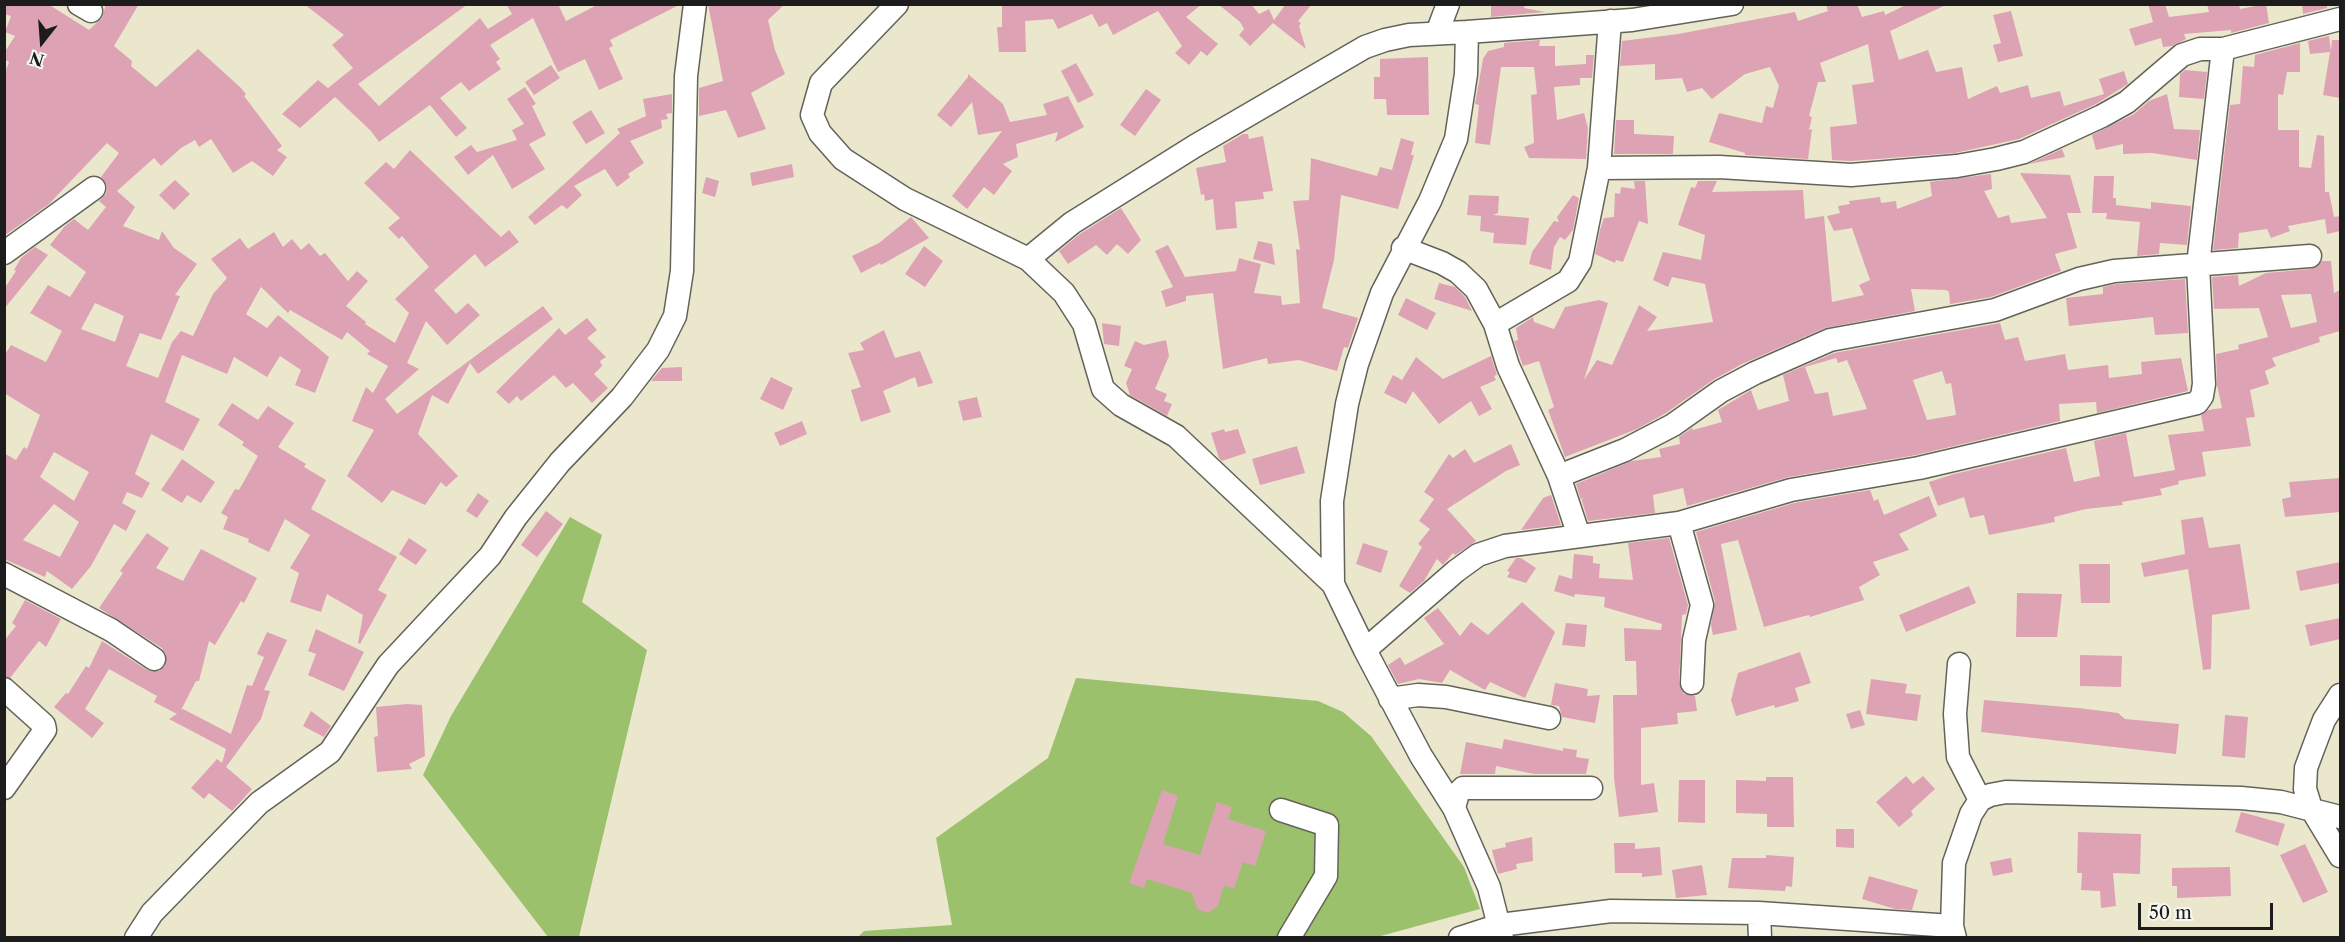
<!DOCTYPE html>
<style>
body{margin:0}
#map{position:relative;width:2345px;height:942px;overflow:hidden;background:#ebe7cd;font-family:"Libre Caslon Text",serif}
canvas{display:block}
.frame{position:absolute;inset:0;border:6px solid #1c1c1c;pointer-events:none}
.north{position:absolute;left:12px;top:12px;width:60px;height:60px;-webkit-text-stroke:4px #f6f6f2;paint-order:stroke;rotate:197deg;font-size:16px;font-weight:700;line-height:24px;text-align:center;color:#1c1c1c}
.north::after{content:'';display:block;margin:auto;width:21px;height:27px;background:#1c1c1c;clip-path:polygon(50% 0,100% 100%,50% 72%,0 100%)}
.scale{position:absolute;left:2138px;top:903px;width:135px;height:27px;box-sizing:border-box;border:3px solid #1c1c1c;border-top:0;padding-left:8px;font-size:18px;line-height:21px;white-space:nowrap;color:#1c1c1c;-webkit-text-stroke:4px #f6f6f2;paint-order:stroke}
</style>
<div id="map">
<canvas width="2345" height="942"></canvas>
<div class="frame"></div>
<div class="north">N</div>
<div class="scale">50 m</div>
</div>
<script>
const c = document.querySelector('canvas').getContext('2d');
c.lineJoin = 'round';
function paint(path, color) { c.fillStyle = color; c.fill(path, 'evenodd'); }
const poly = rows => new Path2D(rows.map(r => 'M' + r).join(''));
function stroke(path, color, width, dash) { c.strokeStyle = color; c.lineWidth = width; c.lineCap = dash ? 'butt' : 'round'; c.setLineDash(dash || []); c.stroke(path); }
const green = poly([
 [570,517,602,535,582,602,647,650,579,937,548,937,423,775,451,716],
 [1076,678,1318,701,1343,712,1371,736,1464,867,1480,909,1377,937,857,938,864,931,952,925,936,838,1048,758]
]);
const building = poly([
 [4,4,48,4,89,30,102,18,106,4,139,4,114,46,132,61,131,66,156,87,198,49,240,87,246,94,244,96,282,146,277,150,287,157,273,176,252,161,233,173,211,139,199,147,195,140,181,148,161,166,154,158,117,191,135,207,123,226,159,240,162,231,174,248,197,264,175,295,180,296,161,340,140,333,126,366,158,378,172,342,181,331,193,336,213,294,227,278,211,259,240,238,248,249,274,232,283,247,292,239,301,250,309,243,320,256,325,253,348,281,357,271,368,281,346,306,366,322,365,324,395,343,409,313,395,299,429,267,402,236,399,239,388,228,400,218,364,183,386,162,394,169,410,150,501,237,509,230,519,242,485,267,475,254,434,290,456,314,468,303,480,315,447,345,426,321,407,363,419,369,385,399,397,414,543,306,553,319,478,374,470,363,448,404,432,395,418,434,458,476,446,487,441,482,425,505,392,490,382,503,347,476,374,430,352,421,366,387,373,393,388,366,367,354,370,351,347,332,342,340,290,310,288,313,261,287,246,314,267,328,278,315,329,357,315,393,295,385,301,370,280,356,267,377,234,357,227,374,182,355,165,402,200,419,183,451,151,434,135,474,150,483,142,498,127,492,122,503,136,511,126,531,114,524,91,566,72,589,47,571,45,577,4,559,4,453,16,460,24,447,27,449,40,415,4,393,4,356,11,345,46,362,62,331,30,313,48,285,70,297,86,272,50,245,65,226,74,219,88,230,106,207,99,201,106,194,107,187,101,177,119,153,107,143,49,204,4,236,4,75,9,62,4,59,4,53,15,36,5,32,11,16,4,14],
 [95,303,124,316,115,342,81,329],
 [54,452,89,472,74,501,40,477],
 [54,504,79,522,60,557,23,540],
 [304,4,468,4,358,84,379,106,480,18,488,29,512,14,506,4,558,4,566,21,599,4,681,4,610,40,613,46,609,48,623,79,599,90,585,59,558,72,533,18,490,45,500,59,496,62,501,69,469,91,461,82,440,98,467,128,456,137,430,105,379,142,371,131,335,97,300,128,282,114,318,80,328,88,353,68,332,45,344,35],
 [708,4,785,4,768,20,775,50,785,74,751,93,766,129,738,138,726,110,699,116,699,88,723,81],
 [1002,4,1202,4,1186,17,1218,44,1207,56,1201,51,1189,65,1175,53,1182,46,1158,11,1113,35,1107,23,1099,27,1092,14,1058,29,1053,19,1025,21,1026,52,999,52,997,27,1002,27],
 [1218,4,1251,4,1259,14,1269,9,1274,20,1286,4,1312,4,1298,21,1301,23,1299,26,1306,49,1273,23,1250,46,1239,35,1244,29,1240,22],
 [1491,4,1525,4,1524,8,1545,12,1491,17],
 [1826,4,1857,4,1862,17,1884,11,1885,15,1908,4,1948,4,1890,31,1899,60,1928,50,1936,72,1962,67,1968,99,1997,86,2000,93,2028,85,2031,98,2060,91,2064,106,2104,94,2099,79,2124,71,2128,84,2096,104,2019,139,1955,153,1851,161,1832,160,1830,127,1857,124,1852,85,1874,82,1868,44,1820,63,1826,82,1818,82,1809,116,1812,117,1809,130,1812,129,1808,159,1745,155,1745,153,1709,142,1719,113,1762,123,1766,106,1773,108,1779,86,1770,67,1745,74,1712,99,1702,88,1687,92,1682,78,1655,80,1655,64,1620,66,1622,41,1678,34,1795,12,1798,21,1828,11],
 [2148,4,2165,4,2169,17,2209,12,2207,4,2239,4,2240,9,2266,4,2269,23,2231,33,2231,30,2184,34,2186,39,2172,46,2163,47,2161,38,2135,46,2129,29,2153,22],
 [2302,4,2327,4,2327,8,2303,14],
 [2011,11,2023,56,1998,62,1993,45,2001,43,1993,15],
 [2329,36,2331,51,2332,40,2340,40,2340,98,2323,95,2330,52,2310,54,2308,41],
 [1540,40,1539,46,1555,46,1555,66,1586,64,1586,55,1594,55,1592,78,1580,78,1580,85,1554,87,1557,120,1584,113,1588,128,1586,159,1529,158,1524,147,1534,143,1531,95,1537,94,1534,67,1501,67,1490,145,1475,143,1479,105,1475,104,1483,59,1488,51,1504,47,1504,43],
 [2300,43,2300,72,2287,72,2283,95,2278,94,2278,130,2299,130,2299,167,2311,168,2317,135,2324,136,2325,192,2329,192,2334,217,2340,216,2340,231,2327,234,2325,219,2288,226,2290,231,2271,238,2267,229,2239,233,2238,248,2213,250,2230,105,2240,104,2243,66,2254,67,2255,55],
 [1428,57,1429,115,1387,115,1386,99,1374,99,1374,77,1380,77,1380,59],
 [1076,63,1094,95,1078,103,1061,71],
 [551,65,560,78,534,95,525,82],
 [2185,70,2207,72,2204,99,2179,97,2180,74],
 [968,74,1003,104,1010,122,1047,115,1043,104,1068,96,1084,127,1055,142,1058,132,1016,144,1018,157,1003,164,1012,171,994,195,984,187,967,209,952,196,1002,131,978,135,972,102,951,127,937,115,968,77],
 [525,87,536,104,532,106,546,135,529,144,545,169,512,189,493,155,468,175,454,157,471,145,477,152,517,140,512,130,524,124,507,99],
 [1146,89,1161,100,1135,136,1120,125],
 [672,94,672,113,666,114,668,119,661,120,662,128,630,141,644,163,628,174,630,177,617,187,605,169,574,186,582,195,567,209,562,205,535,225,528,217,620,133,617,129,646,116,643,99],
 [2167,94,2174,129,2200,130,2197,160,2152,153,2123,154,2123,144,2096,150,2092,135,2134,114,2149,101],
 [591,110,605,133,586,144,572,122],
 [1616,120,1634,120,1634,134,1674,136,1673,154,1614,154],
 [1243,134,1248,134,1249,139,1263,136,1273,191,1263,192,1264,199,1235,202,1237,228,1216,230,1213,199,1205,201,1204,194,1201,195,1196,168,1226,162,1223,146],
 [1401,138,1414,142,1411,155,1414,155,1398,209,1341,195,1334,260,1322,308,1358,318,1348,348,1344,347,1337,371,1299,360,1268,364,1267,358,1223,369,1213,293,1186,296,1186,301,1166,307,1161,291,1173,287,1155,251,1168,245,1185,277,1236,271,1239,258,1261,264,1254,293,1281,296,1282,305,1300,303,1296,249,1300,250,1293,201,1309,200,1311,158,1377,176,1380,167,1392,170],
 [2062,149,2065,157,2029,164],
 [792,164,794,177,752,186,750,173],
 [2020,173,2070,175,2081,213,2067,213,2077,248,2055,254,2061,271,1991,297,1950,304,1949,292,1946,290,1911,289,1915,311,1825,328,1742,364,1713,380,1666,413,1637,429,1565,457,1548,410,1554,407,1539,361,1523,366,1514,341,1518,340,1516,328,1533,317,1534,322,1554,329,1565,307,1599,300,1608,303,1584,380,1597,360,1612,365,1639,305,1657,317,1647,331,1713,322,1705,284,1672,277,1668,287,1653,280,1663,252,1701,260,1705,235,1678,225,1691,187,1695,188,1698,181,1717,181,1712,192,1803,190,1805,219,1824,216,1832,302,1864,295,1859,285,1870,280,1852,228,1834,231,1827,216,1840,213,1838,206,1850,204,1849,201,1880,197,1881,203,1896,201,1897,209,1932,196,1930,182,1991,174,1992,189,1984,191,1998,218,2009,215,2011,223,2047,218],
 [2094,176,2114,176,2113,198,2116,198,2116,205,2151,209,2151,202,2191,206,2187,245,2160,243,2159,254,2137,256,2140,222,2106,219,2107,213,2092,213],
 [706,177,719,181,715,197,702,193],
 [175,180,190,194,174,210,159,195],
 [1634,181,1645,181,1648,224,1639,221,1623,262,1616,260,1615,263,1595,254,1600,230,1604,218,1614,217,1615,193,1620,194,1621,187,1635,189],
 [1469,195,1499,196,1498,213,1493,215,1529,218,1526,245,1493,243,1494,233,1480,231,1481,216,1467,215],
 [1573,195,1579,198,1573,230,1565,240,1560,237,1554,247,1551,270,1529,264,1532,252,1554,221,1559,222,1557,217],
 [1121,208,1141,240,1128,254,1117,244,1107,255,1096,245,1068,264,1059,251,1080,234],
 [911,217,929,238,881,265,880,263,861,273,852,256,879,243],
 [1258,241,1272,244,1275,265,1253,259],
 [924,246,943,261,925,287,905,274],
 [35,247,48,255,4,309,4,289,16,271,14,270,21,258],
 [2322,261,2331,261,2334,293,2340,290,2340,331,2319,337,2320,342,2272,358,2276,366,2265,371,2269,384,2250,390,2255,417,2246,418,2251,446,2202,452,2206,476,2178,481,2179,484,2160,489,2162,495,2122,502,2123,505,2086,509,2054,517,2055,522,1989,535,1984,515,1970,518,1964,497,1938,506,1929,482,1954,474,2066,448,2074,482,2100,476,2094,441,2126,433,2134,477,2175,470,2168,435,2204,431,2201,415,2208,410,2222,408,2217,385,2216,354,2239,349,2238,345,2268,337,2259,308,2214,309,2212,277,2238,275,2239,286,2266,273,2311,269],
 [2311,294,2317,322,2291,328,2281,295],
 [2185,279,2188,333,2155,335,2153,317,2069,326,2066,298,2103,294,2103,287,2116,284],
 [1439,283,1455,287,1465,297,1472,311,1434,299],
 [1406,298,1436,313,1427,330,1398,315],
 [587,318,597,330,587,338,606,357,600,361,602,366,594,374,608,388,592,403,573,383,566,388,554,375,521,401,517,396,509,404,496,392,559,328,565,335],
 [1102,323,1121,326,1119,346,1104,344],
 [2000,323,2005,340,2018,337,2025,361,2065,354,2068,370,2108,365,2109,378,2142,374,2141,362,2181,358,2188,391,2097,413,2096,402,2059,404,2060,421,1916,455,1789,477,1687,506,1683,488,1653,495,1655,513,1588,521,1582,501,1583,497,1581,500,1576,484,1632,461,1661,457,1659,449,1680,444,1679,437,1692,428,1693,430,1722,422,1718,410,1751,390,1758,410,1789,401,1783,375,1834,353],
 [1836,358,1838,363,1847,360,1867,409,1833,416,1828,392,1815,394,1805,367],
 [1942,371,1946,384,1951,383,1956,415,1927,420,1913,380],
 [884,330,895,358,920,351,933,383,918,387,915,377,883,391,891,412,861,422,851,390,861,387,848,353,864,350,860,343],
 [1166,340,1169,356,1155,389,1167,394,1164,401,1172,404,1167,416,1130,395,1126,383,1132,369,1124,366,1135,341,1144,345],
 [1491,356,1497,375,1494,376,1496,380,1480,387,1492,409,1479,416,1471,401,1439,424,1413,391,1406,404,1384,393,1393,375,1402,380,1416,357,1443,379],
 [682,367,682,381,651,381,662,368],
 [771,377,793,388,783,410,760,399],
 [977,397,982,417,963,421,958,401],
 [232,403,258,420,268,406,294,423,278,447,306,464,304,467,326,480,311,509,397,557,378,590,387,595,360,644,358,643,363,615,327,594,321,612,290,602,299,573,290,568,310,535,285,519,269,552,248,542,249,539,223,529,228,517,221,513,235,489,239,490,258,456,242,445,244,442,218,425],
 [802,421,807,434,780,446,774,433],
 [1224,429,1225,432,1238,429,1246,453,1222,461,1219,458,1211,433],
 [1511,444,1520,465,1506,471,1447,509,1476,541,1455,555,1453,553,1443,565,1437,559,1424,581,1410,593,1399,586,1422,547,1418,544,1430,529,1419,521,1434,499,1424,492,1449,454,1453,458,1465,449,1474,463],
 [1297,446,1305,473,1260,485,1252,459],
 [182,459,215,482,201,503,187,495,182,503,161,490],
 [2340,478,2340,512,2285,517,2282,499,2291,497,2289,482],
 [1870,490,1874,501,1878,499,1884,515,1929,496,1937,516,1899,534,1909,550,1873,562,1880,575,1859,587,1864,600,1810,617,1809,615,1797,618,1764,627,1738,540,1721,544,1737,630,1713,635,1711,625,1715,601,1696,532,1794,503],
 [478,493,489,501,477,518,466,511],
 [1551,495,1561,525,1521,530,1543,498],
 [546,511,563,524,537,557,521,545],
 [2203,517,2209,548,2240,544,2250,609,2212,615,2211,669,2203,670,2188,569,2144,577,2141,563,2185,554,2181,520],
 [147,533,169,548,156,568,183,581,201,549,257,578,244,603,241,601,215,645,209,641,199,681,196,681,181,710,183,709,231,734,247,685,252,686,264,657,257,654,267,632,287,640,264,690,270,691,261,719,226,767,252,789,232,811,209,793,204,799,191,788,217,759,222,763,226,749,169,719,177,714,154,702,157,696,109,669,85,709,104,723,92,738,54,707,66,693,68,694,86,666,89,668,102,641,147,670,159,671,165,666,166,654,162,648,99,608,123,573,120,571],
 [409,538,427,550,416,565,399,554],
 [1669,538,1688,605,1686,614,1682,615,1679,683,1684,694,1695,696,1697,711,1677,713,1678,724,1641,728,1641,785,1654,783,1658,812,1619,817,1614,778,1613,695,1637,695,1636,661,1625,661,1624,628,1661,630,1662,624,1604,607,1605,597,1575,594,1574,597,1554,591,1559,575,1572,579,1574,554,1593,556,1593,563,1600,564,1599,578,1633,580,1628,543],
 [1363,543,1388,551,1381,573,1356,564],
 [1516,558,1521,558,1536,568,1526,583,1507,577,1510,572,1507,571],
 [2340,562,2340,583,2300,591,2296,571],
 [2079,564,2110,564,2110,603,2081,603],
 [1969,586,1976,603,1906,632,1899,615],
 [2017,593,2062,594,2057,637,2016,637],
 [25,600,61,619,46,647,39,641,10,678,4,676,4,641,16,626,12,623],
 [1522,602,1555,632,1525,698,1490,682,1485,690,1450,670,1442,683,1419,679,1398,684,1388,665,1400,657,1405,665,1444,644,1424,618,1438,608,1460,636,1471,622,1488,635],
 [2340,618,2340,639,2310,646,2305,625],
 [1566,623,1587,625,1585,647,1562,645],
 [316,629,364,652,344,691,308,675,316,654,308,651],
 [1800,652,1811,683,1795,688,1799,701,1775,708,1774,705,1736,716,1731,700,1738,673],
 [2080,655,2122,656,2121,687,2080,686],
 [1871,679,1907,684,1905,693,1921,695,1917,721,1866,714],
 [1555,683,1588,689,1587,696,1600,695,1595,723,1562,717,1559,706,1551,705],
 [1984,700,2078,708,2118,713,2125,719,2179,724,2176,754,1981,732],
 [407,704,422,705,425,756,409,764,412,769,377,772,374,737,378,736,376,707],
 [1860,710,1865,725,1851,729,1846,714],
 [311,711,331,726,324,737,303,726],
 [2225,715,2248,717,2245,758,2222,756],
 [1504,739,1563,751,1563,748,1577,750,1576,757,1589,759,1586,774,1534,774,1496,766,1495,774,1460,774,1466,742,1502,749],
 [1906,776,1913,784,1923,776,1935,789,1911,811,1913,815,1899,827,1876,802],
 [1766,777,1793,777,1794,827,1767,827,1767,814,1736,813,1736,780,1766,781],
 [1679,780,1705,780,1705,823,1678,822],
 [1162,790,1178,796,1163,844,1200,855,1217,802,1232,807,1228,819,1266,831,1255,866,1243,862,1234,889,1224,885,1218,906,1208,913,1197,909,1192,893,1147,879,1144,888,1129,883],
 [2241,812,2285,824,2278,846,2235,832],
 [1836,829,1854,829,1854,848,1836,847],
 [2078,832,2141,834,2140,874,2113,873,2116,906,2101,908,2100,891,2081,890,2082,873,2077,873],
 [1532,837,1533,861,1516,864,1517,869,1498,874,1492,850,1506,847,1505,843],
 [1614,843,1635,843,1635,849,1660,847,1662,875,1642,877,1642,873,1615,873],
 [2305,844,2328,892,2303,903,2280,855],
 [1766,855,1794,857,1792,887,1786,886,1785,891,1728,888,1732,858,1766,858],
 [2011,858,2013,872,1993,876,1990,862],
 [1702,865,1707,895,1676,898,1672,870],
 [2230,867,2231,896,2177,898,2177,886,2172,886,2172,868],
 [1869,876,1918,890,1912,910,1895,909,1862,899]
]);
const minor = poly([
 [79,4,91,11],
 [897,4,821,83,812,115,820,133,843,159,905,199,1028,259,1064,293,1084,324,1103,389,1121,405,1176,436,1333,584,1365,650],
 [1437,33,1448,4],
 [1599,168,1719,167,1851,175,1957,166,1996,159,2024,152,2102,116,2127,102,2182,55,2200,49,2223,49],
 [1403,248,1442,263,1458,272,1476,289,1495,324,1508,366,1559,476,1579,536],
 [4,253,94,188],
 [1028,259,1072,223,1195,146,1365,47,1385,40,1409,35,1467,32],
 [1495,324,1568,281,1580,262,1599,168,1610,21],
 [1559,476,1625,450,1673,425,1721,391,1755,373,1830,340,1995,310,2079,279,2114,271,2310,256],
 [1679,523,1702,605,1694,640,1692,683],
 [4,574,111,630,154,659],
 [1333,584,1332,501,1347,404,1357,364,1382,293,1430,201,1456,139,1466,74,1467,32,1632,20,1732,4],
 [1959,664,1955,714,1958,757,1980,800],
 [4,689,44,725,45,730,4,788],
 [2340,695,2324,720,2313,749,2306,768,2305,789,2311,808,2340,856],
 [1390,699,1418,695,1446,697,1549,718],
 [1454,808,1458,793,1463,788,1591,788],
 [1281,810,1327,825,1326,876,1289,938],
 [1759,913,1760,938],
 [136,938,152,913,259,803,330,752,388,665,490,556,516,517,560,462,622,397,658,350,675,316,682,271,686,76,695,4],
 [1460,938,1500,925,1611,911,1759,913,1952,926],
 [1502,938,1489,887,1454,808,1421,756,1365,650,1456,571,1478,555,1505,546,1679,523,1791,490,1919,468,2197,403,2202,396,2204,384,2198,265,2223,49,2340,19],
 [1955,938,1952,926,1954,863,1971,814,1980,800,1990,795,2006,792,2241,798,2281,802,2340,817]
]);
paint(green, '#9bc16c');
paint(building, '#dda3b4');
stroke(minor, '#64635a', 25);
stroke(minor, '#fff', 22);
</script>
